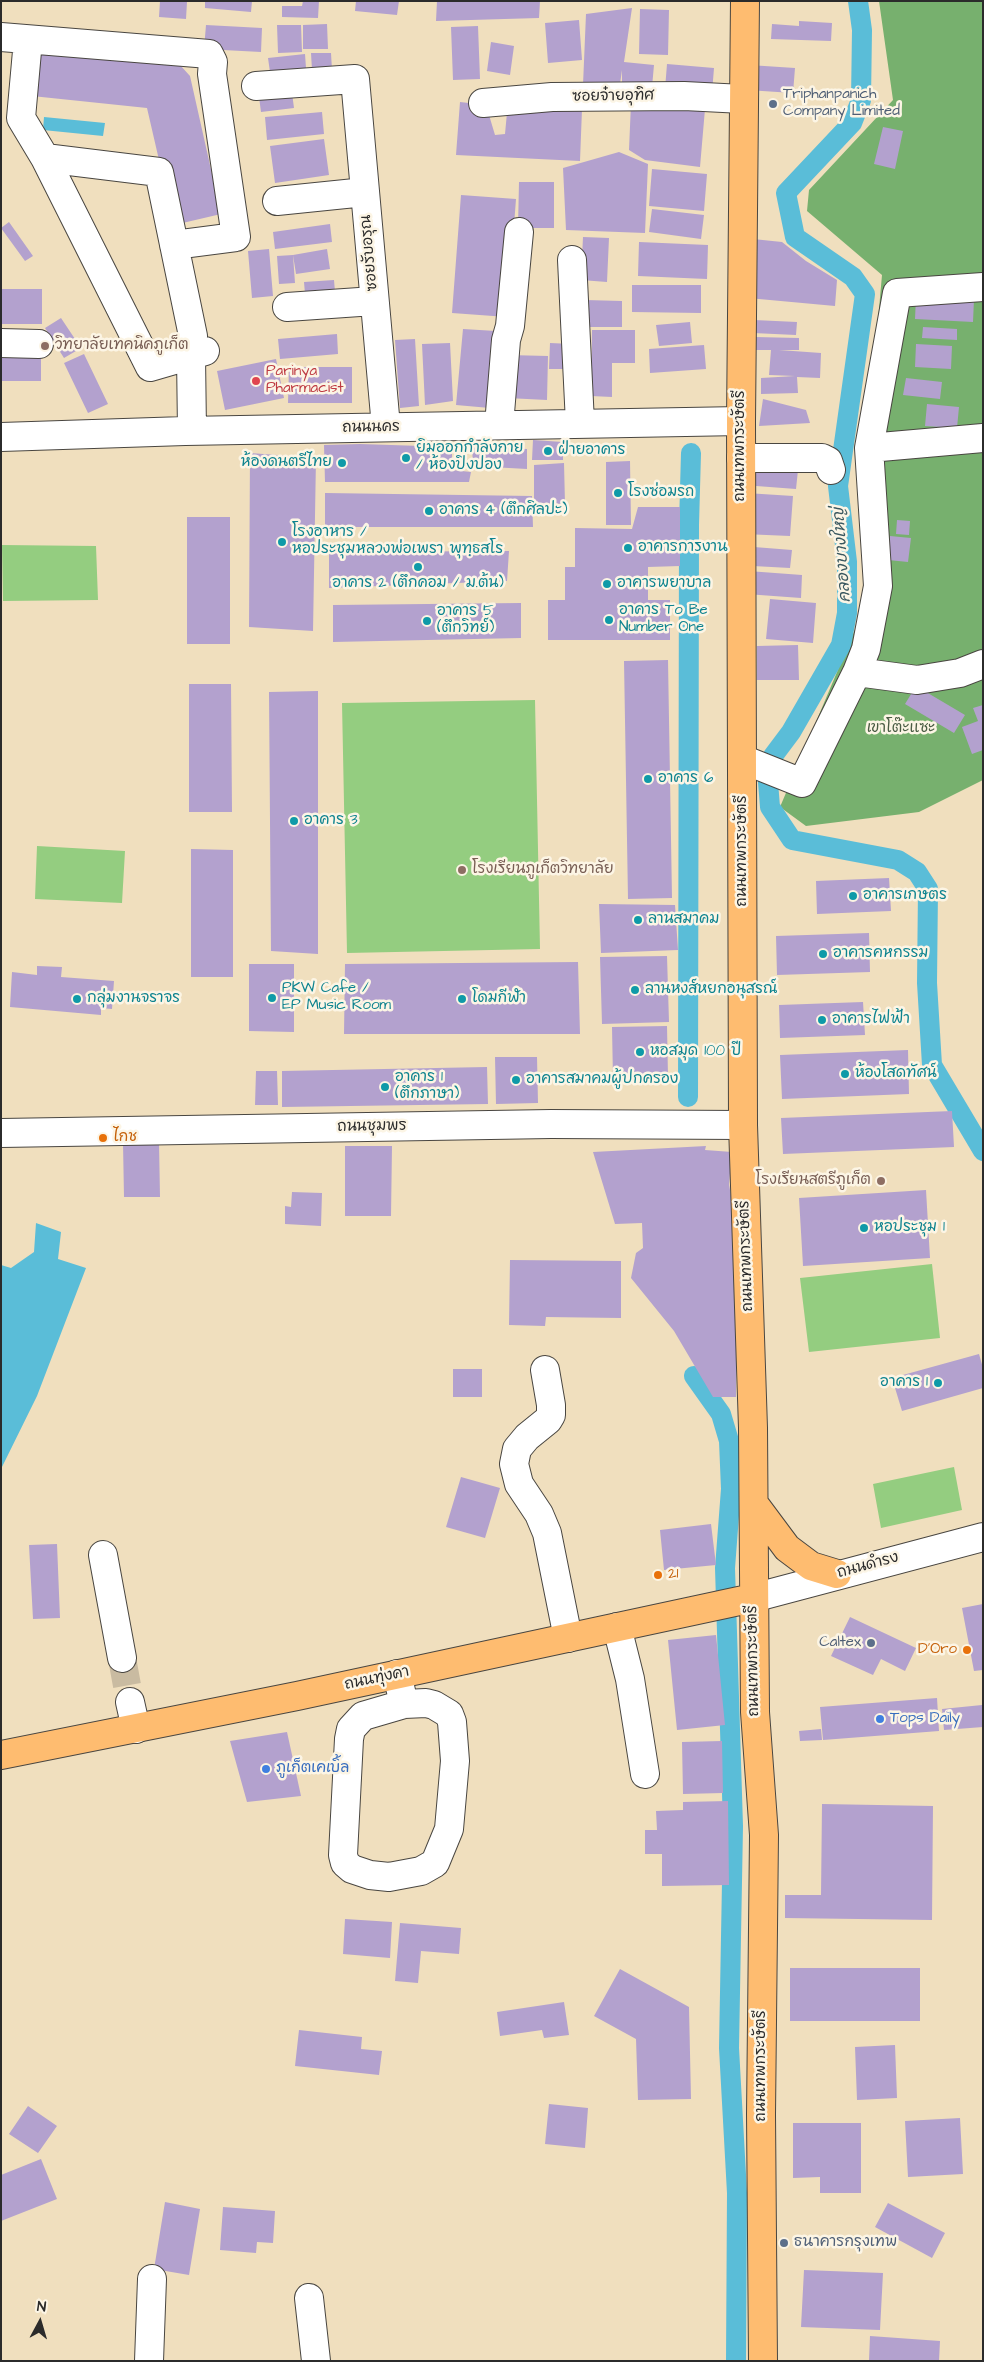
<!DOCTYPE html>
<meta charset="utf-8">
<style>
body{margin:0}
#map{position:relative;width:984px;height:2362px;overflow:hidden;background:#f0dfbe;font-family:"Architects Daughter",sans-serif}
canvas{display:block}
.frame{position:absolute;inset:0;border:2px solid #2b2b2b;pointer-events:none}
.north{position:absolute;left:15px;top:2297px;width:50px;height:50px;-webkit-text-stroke:4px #fcf5e5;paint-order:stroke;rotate:6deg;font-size:14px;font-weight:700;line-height:20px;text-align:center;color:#2b2b2b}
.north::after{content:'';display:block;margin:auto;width:18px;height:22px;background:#2b2b2b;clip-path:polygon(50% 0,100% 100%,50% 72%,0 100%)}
</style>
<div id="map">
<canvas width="984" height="2362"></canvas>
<div class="frame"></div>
<div class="north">N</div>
</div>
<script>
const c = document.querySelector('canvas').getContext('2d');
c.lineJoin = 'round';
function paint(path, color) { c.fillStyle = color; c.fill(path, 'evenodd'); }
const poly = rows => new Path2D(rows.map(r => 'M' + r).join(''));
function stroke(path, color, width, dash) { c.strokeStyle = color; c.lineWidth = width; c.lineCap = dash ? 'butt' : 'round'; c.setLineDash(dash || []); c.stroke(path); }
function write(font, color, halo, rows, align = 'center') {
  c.font = font + ' "Architects Daughter","Playpen Sans Thai",sans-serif'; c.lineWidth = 5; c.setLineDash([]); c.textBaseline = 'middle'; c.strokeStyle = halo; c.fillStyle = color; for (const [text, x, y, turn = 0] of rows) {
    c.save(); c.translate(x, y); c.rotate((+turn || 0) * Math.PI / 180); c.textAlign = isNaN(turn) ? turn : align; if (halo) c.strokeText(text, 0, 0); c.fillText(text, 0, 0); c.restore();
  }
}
const green = poly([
 [2,545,96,546,98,600,3,601],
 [535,700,540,949,347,953,342,703],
 [37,846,125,851,122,903,35,899],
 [932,1264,940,1338,809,1352,800,1278],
 [954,1467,962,1510,881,1528,873,1484]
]);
const forest = poly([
 [879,1,983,1,983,780,919,812,806,826,780,807,870,594,866,456,882,275,807,211,809,190,893,100]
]);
const water = poly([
 [44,117,105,123,103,136,43,130],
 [36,1223,61,1232,58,1259,86,1268,37,1396,1,1469,1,1265,11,1268,34,1252]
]);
const canal = poly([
 [858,1,862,30,861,100,852,123,786,193,795,237,853,277,865,294,838,486,847,562,847,613,841,645,791,732,773,756,768,782,770,807,792,840,898,860,917,872,928,889,927,983,932,1065,983,1151],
 [688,1097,689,525,691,453],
 [694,1376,721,1414,729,1441,731,1489,725,1568,733,1826,729,2048,737,2193,736,2361]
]);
const building = poly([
 [160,1,187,2,186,19,159,17],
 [205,1,252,1,251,12,205,8],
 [303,1,319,1,318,18,282,17,282,6,302,6],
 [356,1,399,1,397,15,355,11],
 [437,1,540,1,539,18,436,21],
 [632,8,624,62,654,65,652,87,622,84,622,70,620,84,583,85,586,14],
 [640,9,669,10,668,55,639,54],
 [579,20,582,60,548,63,545,23],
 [799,21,832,23,831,41,771,39,772,24,799,26],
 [327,24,328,49,303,49,303,25],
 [206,25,262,28,261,52,204,49],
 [277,25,301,25,302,52,278,53],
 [478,26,480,79,453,80,451,27],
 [491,42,514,46,510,75,487,71],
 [37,48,180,65,190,76,221,214,174,225,147,108,32,96],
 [311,53,331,53,332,70,312,70],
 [305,54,306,68,270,72,268,58],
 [667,64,714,68,712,93,665,89],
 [749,65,795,68,793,93,747,90],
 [292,93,294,108,261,112,259,97],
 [460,102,486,105,495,135,505,134,508,102,582,109,580,161,456,155],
 [631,103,705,109,700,167,645,160,629,150],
 [322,112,324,134,267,140,265,117],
 [883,127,903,131,895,169,874,164],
 [324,139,329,175,275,183,270,146],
 [619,152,648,164,645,233,566,230,563,168],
 [652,169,707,174,704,211,649,206],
 [519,182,554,182,554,228,518,228],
 [461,195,516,199,507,317,452,313],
 [652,209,704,215,701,239,649,232],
 [9,222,33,256,25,261,1,228],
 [330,224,332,242,275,249,273,232],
 [583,237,609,238,607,282,581,280],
 [753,239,782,242,806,261,837,280,835,306,748,298],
 [639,242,708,245,707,279,638,276],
 [269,249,273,296,252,298,248,251],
 [327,249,330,269,296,274,293,255],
 [293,255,295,283,279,284,277,256],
 [334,280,335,292,305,294,304,282],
 [632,285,701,285,701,313,632,312],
 [1,289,42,289,42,324,1,324],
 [916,297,974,299,973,322,915,319],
 [585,300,622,301,622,327,585,327],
 [61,318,81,348,64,358,45,328],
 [754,320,797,322,796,335,753,333],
 [690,322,692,343,659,346,656,325],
 [923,327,957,329,957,340,922,338],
 [463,329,496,331,490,408,456,405],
 [592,330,635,330,635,363,612,363,612,397,591,396],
 [337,334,338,354,280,359,278,339],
 [755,337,799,338,799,350,779,350,821,353,820,378,797,377,798,393,761,394,761,378,795,376,769,375,771,350,755,350],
 [415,339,419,406,400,408,395,340],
 [450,343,453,401,425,405,422,344],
 [550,343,572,344,572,369,549,369],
 [916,344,952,346,951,369,915,367],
 [704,345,706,369,650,373,649,349],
 [84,354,108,404,88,413,64,363],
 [508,355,548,356,547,400,507,398],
 [1,357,41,357,41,381,1,381],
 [276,359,284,398,225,410,217,371],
 [289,367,352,367,352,403,288,403],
 [906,378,942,382,940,399,903,395],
 [763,399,806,410,810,423,759,426],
 [927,404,959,407,957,428,925,426],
 [533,440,563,442,563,460,532,460],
 [360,444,452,447,452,470,471,472,469,482,325,482,324,445],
 [472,446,527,449,527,469,473,466],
 [250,453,316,458,313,631,249,627],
 [630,461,631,525,606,525,606,462],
 [564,463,565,504,534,503,534,465],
 [745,466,798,470,796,489,743,485],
 [325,493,532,496,533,527,325,527],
 [746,493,793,496,790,536,743,534],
 [638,507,680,507,680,566,648,567,648,600,670,600,670,640,548,640,548,600,565,600,565,567,575,567,575,528,632,529],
 [187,517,230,517,230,644,187,644],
 [897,520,910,521,909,535,896,534],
 [890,536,911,538,908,562,888,560],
 [754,547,792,550,790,568,753,566],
 [509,551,507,581,329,588,329,552],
 [748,571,802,575,801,598,746,594],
 [770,599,816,603,813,643,766,639],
 [521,603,521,638,333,642,333,605],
 [798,645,799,680,757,680,757,646],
 [668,660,672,898,628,899,624,661],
 [189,684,231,684,232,812,189,812],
 [916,686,965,715,954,733,905,704],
 [318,691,318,954,271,951,269,692],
 [983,705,983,750,972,754,962,727,978,721,973,708],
 [191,849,233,850,233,977,191,977],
 [889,878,891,911,817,914,816,881],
 [599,904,675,905,678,950,601,953],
 [869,933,870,972,777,975,776,936],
 [667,956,669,1022,602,1024,600,957],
 [578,962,580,1034,344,1034,345,964],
 [249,964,294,964,294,1032,249,1031],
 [37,966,62,967,61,977,114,981,112,1009,101,1008,101,1015,10,1007,12,972,37,975],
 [863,1002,865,1035,780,1038,779,1005],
 [667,1026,668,1077,613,1079,612,1027],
 [908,1050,909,1094,782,1099,780,1055],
 [495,1057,537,1057,538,1103,496,1104],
 [487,1067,488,1104,282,1107,282,1071],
 [256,1071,277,1071,278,1105,255,1105],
 [952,1111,954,1147,783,1154,781,1118],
 [159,1142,160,1197,124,1197,123,1143],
 [345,1146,392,1146,391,1216,345,1216],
 [706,1146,705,1150,732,1152,729,1184,735,1220,732,1247,737,1247,736,1397,713,1397,674,1331,631,1278,636,1253,643,1248,642,1223,615,1224,593,1152],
 [926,1190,930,1258,803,1266,799,1198],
 [292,1192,322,1193,321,1226,285,1224,285,1206,291,1207],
 [510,1260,621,1261,621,1318,546,1317,545,1326,509,1325],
 [979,1354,983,1368,983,1388,902,1411,892,1378],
 [453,1369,482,1369,482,1397,453,1397],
 [461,1477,500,1488,485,1538,446,1527],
 [711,1524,716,1565,664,1570,660,1530],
 [57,1544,60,1618,33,1619,29,1545],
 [983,1604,983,1670,974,1671,962,1608],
 [850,1617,916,1648,905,1671,881,1659,873,1675,831,1656],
 [716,1635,725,1725,677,1730,668,1640],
 [937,1698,939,1731,823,1740,820,1707],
 [982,1705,983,1727,944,1730,942,1709],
 [821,1729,822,1740,800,1741,799,1731],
 [287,1732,301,1796,247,1802,230,1741],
 [722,1741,723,1793,683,1794,682,1742],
 [728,1801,729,1885,662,1886,662,1854,645,1854,645,1830,657,1830,656,1811,683,1810,683,1802],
 [822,1804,933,1806,932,1920,785,1918,785,1895,821,1895],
 [345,1919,392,1922,390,1958,343,1954],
 [400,1923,461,1928,459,1954,421,1951,418,1983,395,1981],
 [790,1968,920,1968,920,2021,790,2021],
 [620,1969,689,2007,691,2099,638,2100,636,2039,594,2016],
 [564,2002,569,2035,544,2038,542,2030,500,2036,497,2012],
 [299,2030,362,2037,361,2049,382,2051,379,2075,295,2066],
 [895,2045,897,2098,857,2100,855,2047],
 [549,2104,588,2108,585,2148,545,2144],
 [28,2106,57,2126,38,2153,9,2134],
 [960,2118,963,2174,908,2177,905,2121],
 [793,2123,861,2123,861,2193,820,2193,820,2177,793,2178],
 [41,2159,57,2199,1,2221,1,2175],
 [165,2202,200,2209,189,2275,154,2269],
 [888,2203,945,2233,932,2258,875,2227],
 [223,2207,275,2211,273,2243,257,2242,256,2253,220,2250],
 [804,2270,883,2273,880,2330,801,2327],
 [870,2336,940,2341,939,2361,869,2361]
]);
const minorTunnel = poly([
 [122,1658,130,1702]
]);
const minor = poly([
 [1,37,209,54,213,62,212,74,236,237,174,245],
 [28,40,21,118,45,158,150,367,205,351],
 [256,86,355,79,386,427],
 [483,103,552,97,684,96,743,99],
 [45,158,159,172,193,336,191,356,192,431],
 [277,201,365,192],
 [572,260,580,423],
 [983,287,897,293,869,448,878,586,866,649,857,672,917,680,960,673,983,664],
 [287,307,374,301],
 [1,343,39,344],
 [499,425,506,340,510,326,519,232],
 [1,437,185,431,741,421],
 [869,448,983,438],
 [741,458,822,458,828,461,831,470],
 [742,759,802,783,857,672],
 [1,1133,551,1124,743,1125],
 [545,1370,551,1405,551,1415,548,1420,527,1437,517,1449,514,1464,519,1484,539,1514,547,1533,568,1638],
 [103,1555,122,1658],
 [753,1598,983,1537],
 [617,1627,630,1679,645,1774],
 [397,1674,404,1704,363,1716,351,1729,349,1739,343,1855,345,1863,352,1869,370,1875,389,1877,421,1871,435,1863,449,1829,455,1761,452,1722,449,1714,434,1705,426,1703,404,1704],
 [130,1702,136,1729],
 [309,2298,316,2361],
 [149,2361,152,2279]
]);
const major = poly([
 [745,1,741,421,743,1125,753,1428,755,1712,764,1835,761,2114,763,2361],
 [755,1505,787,1548,811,1566,837,1574],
 [1,1755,297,1696,753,1598]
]);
const markers = [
 [773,104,5,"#5c6f8a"],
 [45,346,5,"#8d6e63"],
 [256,381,5,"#e0444e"],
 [548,451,5,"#0f9aa8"],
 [406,458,5,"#0f9aa8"],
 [342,463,5,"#0f9aa8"],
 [618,493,5,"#0f9aa8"],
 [429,511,5,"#0f9aa8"],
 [282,542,5,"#0f9aa8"],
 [628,548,5,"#0f9aa8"],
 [418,567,5,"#0f9aa8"],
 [607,584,5,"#0f9aa8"],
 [609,620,5,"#0f9aa8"],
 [427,621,5,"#0f9aa8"],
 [648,779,5,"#0f9aa8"],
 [294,821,5,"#0f9aa8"],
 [462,870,5,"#8d6e63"],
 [853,896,5,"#0f9aa8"],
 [638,920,5,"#0f9aa8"],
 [823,954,5,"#0f9aa8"],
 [635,990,5,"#0f9aa8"],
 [272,998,5,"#0f9aa8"],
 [77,999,5,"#0f9aa8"],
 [462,999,5,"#0f9aa8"],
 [822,1020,5,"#0f9aa8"],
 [640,1052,5,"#0f9aa8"],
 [845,1074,5,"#0f9aa8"],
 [516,1080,5,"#0f9aa8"],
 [385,1087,5,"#0f9aa8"],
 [103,1138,5,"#e8710a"],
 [881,1181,5,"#8d6e63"],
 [864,1228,5,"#0f9aa8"],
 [938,1383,5,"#0f9aa8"],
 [658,1575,5,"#e8710a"],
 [871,1643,5,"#5c6f8a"],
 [967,1650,5,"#e8710a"],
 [880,1719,5,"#3f7fe0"],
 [266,1769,5,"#3f7fe0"],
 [784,2243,5,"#5c6f8a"]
];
const serviceNames = [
 ["Triphanpanich",783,95],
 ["Company Limited",783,112],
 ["Caltex",861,1643,"right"],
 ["ธนาคารกรุงเทพ",794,2243]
];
const streetNames = [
 ["ซอยจ๋ายอุทิศ",613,97,-1],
 ["ซอยรับอรุณ",370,253,-95],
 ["ถนนนคร",371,428,-1],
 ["ถนนเทพกระษัตรี",741,446,-90],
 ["ถนนเทพกระษัตรี",743,851,-90],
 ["ถนนชุมพร",372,1127,-1],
 ["ถนนเทพกระษัตรี",747,1256,-92],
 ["ถนนดำรง",868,1566,-15],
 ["ถนนเทพกระษัตรี",754,1661,-91],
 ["ถนนทุ่งคา",377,1679,-12],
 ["ถนนเทพกระษัตรี",762,2066,-90]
];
const educationNames = [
 ["วิทยาลัยเทคนิคภูเก็ต",55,346],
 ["โรงเรียนภูเก็ตวิทยาลัย",472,870],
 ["โรงเรียนสตรีภูเก็ต",871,1181,"right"]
];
const healthNames = [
 ["Parinya",266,372],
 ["Pharmacist",266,389]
];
const cultureNames = [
 ["ยิมออกกำลังกาย",416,449],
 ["/ ห้องปิงปอง",416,466],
 ["ฝ่ายอาคาร",558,451],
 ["ห้องดนตรีไทย",332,463,"right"],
 ["โรงซ่อมรถ",628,493],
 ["อาคาร 4 (ตึกศิลปะ)",439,511],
 ["โรงอาหาร /",292,533],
 ["หอประชุมหลวงพ่อเพรา พุทฺธสโร",292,550],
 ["อาคารการงาน",638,548],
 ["อาคาร 2 (ตึกคอม / ม.ต้น)",418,584,"center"],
 ["อาคารพยาบาล",617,584],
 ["อาคาร To Be",619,611],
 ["Number One",619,628],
 ["อาคาร 5",437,612],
 ["(ตึกวิทย์)",437,629],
 ["อาคาร 6",658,779],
 ["อาคาร 3",304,821],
 ["อาคารเกษตร",863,896],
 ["ลานสมาคม",648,920],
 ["อาคารคหกรรม",833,954],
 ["PKW Cafe /",282,989],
 ["EP Music Room",282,1006],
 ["ลานหงส์หยกอนุสรณ์",645,990],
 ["กลุ่มงานจราจร",87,999],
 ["โดมกีฬา",472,999],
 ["อาคารไฟฟ้า",832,1020],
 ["หอสมุด 100 ปี",650,1052],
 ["ห้องโสดทัศน์",855,1074],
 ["อาคาร 1",395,1078],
 ["(ตึกภาษา)",395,1095],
 ["อาคารสมาคมผู้ปกครอง",526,1080],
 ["หอประชุม 1",874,1228],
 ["อาคาร 1",928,1383,"right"]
];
const parkNames = [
 ["เขาโต๊ะแซะ",901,729]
];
const foodNames = [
 ["ไกช",113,1138],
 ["21",668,1575],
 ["D'Oro",957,1650,"right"]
];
const shopNames = [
 ["Tops Daily",890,1719],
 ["ภูเก็ตเคเบิ้ล",276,1769]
];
const waterNames = [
 ["คลองบางใหญ่",843,555,-94]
];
paint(green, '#94cd80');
paint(forest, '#77b06e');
paint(water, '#5abdd8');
stroke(canal, '#5abdd8', 20);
paint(building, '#b3a1ce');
stroke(minorTunnel, '#c9bba1', 28, [28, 14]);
stroke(minor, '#494641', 30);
stroke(major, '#494641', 30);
stroke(minor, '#fff', 28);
stroke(major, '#febc70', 28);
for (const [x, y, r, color] of markers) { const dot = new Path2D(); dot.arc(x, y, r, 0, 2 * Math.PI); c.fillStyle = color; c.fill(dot); stroke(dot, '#fcf5e5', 2); }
write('15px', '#4e5e75', '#fcf5e5', serviceNames, 'left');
write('15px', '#2b2b2b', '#fcf5e5', streetNames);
write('15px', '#785e54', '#fcf5e5', educationNames, 'left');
write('15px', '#be3a42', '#fcf5e5', healthNames, 'left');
write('15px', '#0d838f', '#fcf5e5', cultureNames, 'left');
write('15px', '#4a5c44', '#fcf5e5', parkNames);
write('15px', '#c56008', '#fcf5e5', foodNames, 'left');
write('15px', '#366cbe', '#fcf5e5', shopNames, 'left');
write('italic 16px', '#39575f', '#fcf5e5', waterNames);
</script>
